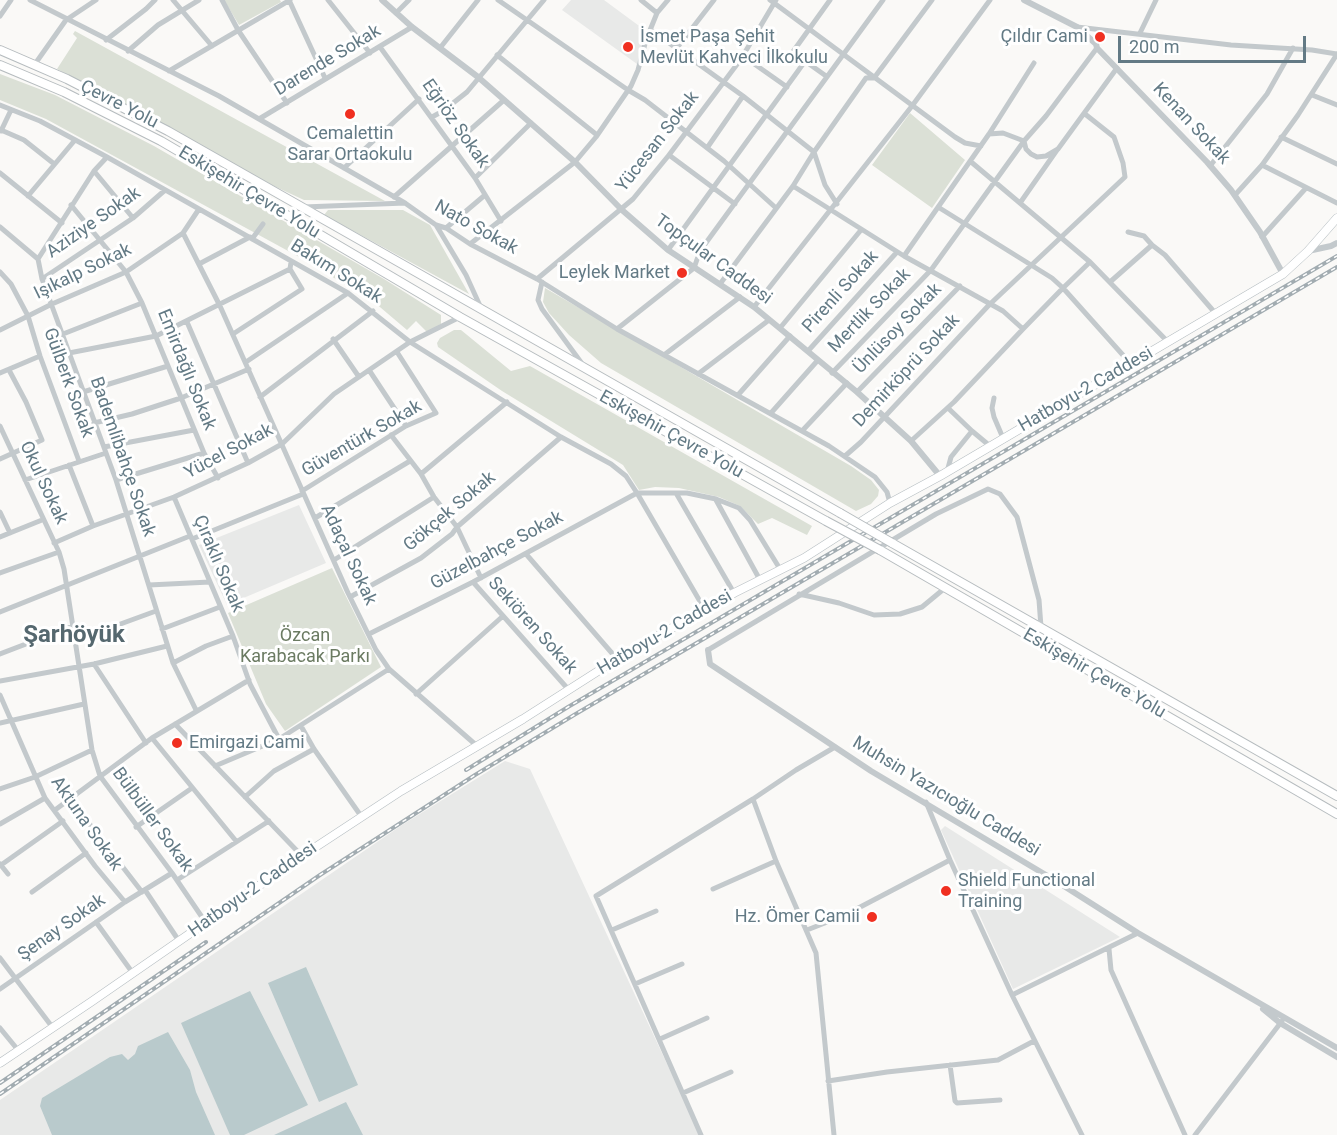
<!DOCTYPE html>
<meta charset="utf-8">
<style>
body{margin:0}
#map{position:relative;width:1337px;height:1135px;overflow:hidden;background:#faf9f7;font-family:Roboto,sans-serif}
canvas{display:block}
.scale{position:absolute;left:1118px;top:36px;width:188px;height:27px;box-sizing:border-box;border:3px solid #637a85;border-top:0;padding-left:8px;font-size:18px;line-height:21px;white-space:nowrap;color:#637a85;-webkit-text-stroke:4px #fff;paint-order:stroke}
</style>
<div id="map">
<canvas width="1337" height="1135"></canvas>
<div class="scale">200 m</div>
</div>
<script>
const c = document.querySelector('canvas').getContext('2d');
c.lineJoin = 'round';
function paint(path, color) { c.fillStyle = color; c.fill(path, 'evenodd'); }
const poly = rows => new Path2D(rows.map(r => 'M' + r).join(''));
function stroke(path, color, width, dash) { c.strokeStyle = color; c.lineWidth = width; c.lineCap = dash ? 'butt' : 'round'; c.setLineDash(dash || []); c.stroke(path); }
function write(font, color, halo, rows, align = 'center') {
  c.font = font + ' Roboto,sans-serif'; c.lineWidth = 6; c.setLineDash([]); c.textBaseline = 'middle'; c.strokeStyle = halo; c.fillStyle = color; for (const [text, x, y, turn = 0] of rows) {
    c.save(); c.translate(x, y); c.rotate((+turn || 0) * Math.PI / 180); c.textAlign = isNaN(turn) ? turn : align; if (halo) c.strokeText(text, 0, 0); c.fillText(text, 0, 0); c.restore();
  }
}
const built = poly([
 [571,0,604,0,646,31,637,64,562,10],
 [299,505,326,563,227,605,199,545],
 [505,761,530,769,700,1135,0,1135,0,1100,402,825],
 [945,826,1120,937,1013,989,941,830]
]);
const green = poly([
 [224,0,280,0,281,2,239,25],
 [75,31,385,201,304,200,276,187,57,69,77,38,73,34],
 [0,74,55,95,154,146,384,279,441,315,441,324,427,332,416,321,407,330,374,302,301,258,46,119,0,100],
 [910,113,965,160,932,208,872,165],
 [328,210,403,210,430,225,469,294,324,215],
 [545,288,851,466,871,480,879,490,878,496,871,504,856,511,601,363,569,335,549,313,543,302],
 [454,330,461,330,511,371,530,366,812,526,807,535,772,518,758,524,740,506,719,497,679,488,655,487,639,490,623,465,502,391,438,347,437,343,440,338],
 [332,568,381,667,285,731,266,704,228,613]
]);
const water = poly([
 [306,967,358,1085,319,1102,268,983],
 [250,991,308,1105,244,1135,230,1135,181,1023],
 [168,1032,190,1070,196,1092,215,1135,52,1135,40,1106,42,1098,110,1057,122,1054,128,1060,135,1054,138,1046],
 [346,1102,363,1135,274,1135]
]);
const minor = poly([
 [30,0,219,96,405,203,436,225,446,228,470,244,537,279,617,329,829,446,875,477,887,492,890,503],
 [173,0,212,46],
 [222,0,238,30,287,103],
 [289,0,325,78],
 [328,0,370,53],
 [498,0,628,90,645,100,724,161,776,208],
 [641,0,657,13],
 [770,0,955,137,965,143,981,146],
 [396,13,409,0],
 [0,16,11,0],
 [1077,27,1231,45,1312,50,1337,54],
 [651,30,743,96,814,152,825,185,837,204],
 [1140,33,1156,0],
 [106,40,146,9,155,0],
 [380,47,475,178,501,221],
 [440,48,478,0],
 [1097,48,1046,116,1024,141,1026,149,1031,154,1037,157,1046,156,1058,149,1117,68],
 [676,49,714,0],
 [128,51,158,25,199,0],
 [497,55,597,135],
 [743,56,787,87],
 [805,61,826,76],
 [35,64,66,20,96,0],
 [169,71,290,0],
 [1312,95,1337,105],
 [0,105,40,121,107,157,348,293,410,342,561,437,611,464,626,476,637,493,705,610],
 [432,117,443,111,467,92,544,0],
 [259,119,412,27],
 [1,130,24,140,53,163],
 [1,131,11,110],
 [989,134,1034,63],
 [1281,137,1337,164],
 [707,148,743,96],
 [669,155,735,204],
 [970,161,1090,262,1168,342],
 [1262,165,1337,203],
 [1210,166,1267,94,1293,48],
 [344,168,419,99],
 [94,171,133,218],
 [0,173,62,223],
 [475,178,531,123],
 [793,186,904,256,1003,311,1023,329,1063,288,1130,363],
 [1235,195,1262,165,1298,115,1337,54],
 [28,196,75,140],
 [394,197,504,100],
 [1020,203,1057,150],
 [71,205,126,272,142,303,204,453,218,478],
 [304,207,405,203],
 [938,207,1052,278,1063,288,1090,262],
 [436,225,466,275,481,308],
 [0,227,38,259,42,279,116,480,173,663,196,710],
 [446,228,485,195],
 [1128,232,1144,236,1152,245],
 [183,233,220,306,348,593,376,650,389,669,476,745],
 [1262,237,1306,188],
 [252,239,263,224],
 [470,244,575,162,596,137,631,86,638,70,646,40,657,13,668,0],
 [668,250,798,71,805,61,792,53,830,0],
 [38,259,94,171,107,157],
 [199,264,250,237],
 [0,272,11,284,28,316,40,356,79,461],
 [42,279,133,218,164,191],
 [537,279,633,199,669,155,741,59,776,0],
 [542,282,538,300,542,309,583,365],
 [1110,282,1152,245,1165,255,1216,314],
 [720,284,793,186,814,152,866,78,874,78,932,0],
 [754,307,912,106,990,0],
 [187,322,248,463],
 [780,328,861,230],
 [617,329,694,268,700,251,883,0],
 [0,330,52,304,126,272,183,233,199,209],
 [63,334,142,303],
 [233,334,302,289,290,269],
 [333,339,359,377],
 [808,351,897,252],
 [69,353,156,336,290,269,291,262],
 [664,355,740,297],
 [246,362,348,293],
 [369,370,406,426],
 [0,373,40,356],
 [832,373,931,270,1024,141,1003,133,989,134,904,256],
 [698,374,769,320],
 [83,392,168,366],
 [857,392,960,286],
 [738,395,790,336],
 [260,397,373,311],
 [994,398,992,408,994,417,1003,438],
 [771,413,818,360],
 [94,423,132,414,181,398,249,369],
 [0,426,59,552,64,569,92,750,100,776,172,873,206,923],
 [802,431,847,383],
 [972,431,990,446],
 [391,435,421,474,434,497,457,527,481,578],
 [911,441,954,402,1023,329],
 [104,447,194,430],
 [845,456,861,442,989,305,1125,177,1123,163,1114,137,1085,114],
 [0,459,42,440,26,402,9,370],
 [69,465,93,526],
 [947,472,951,457,972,431,948,408],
 [421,474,507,402],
 [25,480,106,453],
 [116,480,204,453],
 [302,491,406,426,436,413,397,352],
 [676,493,734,593],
 [174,497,233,636,250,684,279,739],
 [716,500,760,580],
 [0,512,10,533],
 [315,518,410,461],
 [0,537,42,520],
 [192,539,303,494],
 [54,543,93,526,174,497,248,463,282,444,334,394,410,342,460,317],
 [526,554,617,659],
 [334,560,434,497],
 [0,573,59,552],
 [473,582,568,689],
 [149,585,210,582],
 [799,594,839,603,874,615,900,614,922,607,945,588],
 [350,597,421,558,452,534,457,527,561,437],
 [0,612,190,536],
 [162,629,220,607],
 [369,634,473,582,637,493,687,493,716,499,739,508,750,520,780,569],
 [74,641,156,611],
 [708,650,936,514,988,489,1000,494,1017,517,1039,600,1041,627],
 [0,654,73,626],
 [173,663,206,646,233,636],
 [94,664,146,743],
 [0,681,94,664,167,646],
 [416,694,503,616],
 [0,695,45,798,95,866,125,902],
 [0,723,84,704],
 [175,724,302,856],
 [301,726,314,749,361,816],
 [152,738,236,841],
 [215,766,279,739,389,669],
 [0,789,35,777,92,750],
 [245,797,274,771,314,749],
 [753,799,776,861,816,953,834,1135],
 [71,800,142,892],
 [926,802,950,860,1012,995,1082,1135],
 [55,810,152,738,249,680],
 [0,824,45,798],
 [136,827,192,788],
 [0,864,8,874],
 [1,865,63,821],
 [177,880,269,821],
 [713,889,776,861],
 [145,890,179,941],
 [32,892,86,853],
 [96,922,132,972],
 [612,930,656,911],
 [807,930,845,915,950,860],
 [1109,949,1111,970,1185,1135],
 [0,958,53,1028],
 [635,984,682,964],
 [0,989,125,902,172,873],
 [1012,995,1138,933],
 [0,1028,18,1050],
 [660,1039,707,1018],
 [950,1065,955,1101,957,1103,1000,1100],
 [828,1081,887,1072,998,1060,1034,1041],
 [683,1093,731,1072],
 [701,1135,596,896,753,799,796,770,835,747],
 [1195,1135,1282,1021]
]);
const tertiary = poly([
 [382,0,412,27,478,77,575,162,622,210,668,250,754,307,857,392,911,441,940,476],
 [1024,0,1077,27,1096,44,1097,48,1207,162,1231,190,1260,232,1283,274],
 [1308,251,1331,246,1337,243],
 [708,650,710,664,871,771,1056,881,1138,933,1337,1048],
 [1263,1009,1280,1023,1337,1057]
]);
const secondary = poly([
 [0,1063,91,1002,302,856,401,791,523,719,617,659,734,593,804,558,890,503,940,476,1283,274,1308,251,1337,218]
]);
const trunk = poly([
 [0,50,67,79,168,131,840,513],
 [0,65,64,92,161,141,460,317,826,521],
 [892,543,1337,796],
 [880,550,1337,814]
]);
const rail = poly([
 [466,770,568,707,1337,256],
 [0,1083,206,942],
 [0,1094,320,875,475,775,574,715,1337,267]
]);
const trunkBridge = poly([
 [840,513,892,543],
 [826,521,880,550]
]);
const markers = [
 [1100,37,6,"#f03021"],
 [628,47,6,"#f03021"],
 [350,114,6,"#f03021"],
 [682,273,6,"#f03021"],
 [177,743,6,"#f03021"],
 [946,891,6,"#f03021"],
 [872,917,6,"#f03021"]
];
const poiNames = [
 ["İsmet Paşa Şehit",640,37],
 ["Mevlüt Kahveci İlkokulu",640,58],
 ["Çıldır Cami",1088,37,"right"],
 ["Cemalettin",350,134,"center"],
 ["Sarar Ortaokulu",350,155,"center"],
 ["Leylek Market",670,273,"right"],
 ["Emirgazi Cami",189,743],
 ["Shield Functional",958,881],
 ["Training",958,902],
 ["Hz. Ömer Camii",860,917,"right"]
];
const streetNames = [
 ["Darende Sokak",328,61,-31],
 ["Çevre Yolu",119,105,27],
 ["Eğriöz Sokak",455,124,55],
 ["Kenan Sokak",1191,124,47],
 ["Yücesan Sokak",658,142,-52],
 ["Eskişehir Çevre Yolu",249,193,31],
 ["Aziziye Sokak",94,223,-35],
 ["Nato Sokak",476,228,29],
 ["Topçular Caddesi",713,260,36],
 ["Işıkalp Sokak",83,272,-26],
 ["Bakım Sokak",336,272,32],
 ["Pirenli Sokak",841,292,-48],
 ["Mertlik Sokak",870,311,-46],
 ["Ünlüsoy Sokak",898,329,-46],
 ["Emirdağlı Sokak",186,370,68],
 ["Demirköprü Sokak",907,371,-47],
 ["Gülberk Sokak",68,383,70],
 ["Hatboyu-2 Caddesi",1086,390,-30],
 ["Eskişehir Çevre Yolu",671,435,29],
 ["Güventürk Sokak",362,439,-30],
 ["Yücel Sokak",229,452,-28],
 ["Bademlibahçe Sokak",122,457,71],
 ["Okul Sokak",43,483,65],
 ["Gökçek Sokak",450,512,-40],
 ["Güzelbahçe Sokak",497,551,-28],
 ["Adaçal Sokak",348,555,65],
 ["Çıraklı Sokak",218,564,67],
 ["Sekiören Sokak",532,626,48],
 ["Hatboyu-2 Caddesi",665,633,-30],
 ["Eskişehir Çevre Yolu",1094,674,30],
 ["Muhsin Yazıcıoğlu Caddesi",946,797,31],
 ["Bülbüller Sokak",152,820,54],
 ["Aktuna Sokak",86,824,55],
 ["Hatboyu-2 Caddesi",253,890,-35],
 ["Şenay Sokak",62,928,-35]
];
const parkNames = [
 ["Özcan",305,636],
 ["Karabacak Parkı",305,657]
];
const districtNames = [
 ["Şarhöyük",74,636]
];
paint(built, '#e8e9e8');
paint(green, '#dbe0d6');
paint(water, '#b9cacc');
stroke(secondary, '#b5bdc1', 9);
stroke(trunk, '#b6bcbf', 10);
stroke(minor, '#c3c9cc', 5);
stroke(tertiary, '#c3c9cc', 6);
stroke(secondary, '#fff', 8);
stroke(trunk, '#fff', 8);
stroke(rail, '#a2acb1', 4);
stroke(rail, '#fff', 1.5, [4.5]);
stroke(trunkBridge, '#b6bcbf', 10, []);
stroke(trunkBridge, '#fff', 8);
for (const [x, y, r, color] of markers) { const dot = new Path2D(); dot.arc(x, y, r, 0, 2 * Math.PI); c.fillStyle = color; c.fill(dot); stroke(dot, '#fff', 2); }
write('18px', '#637a85', '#fff', poiNames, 'left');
write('18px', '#637a85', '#fff', streetNames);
write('18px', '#6b7b62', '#fff', parkNames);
write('bold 24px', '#55686f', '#fff', districtNames);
</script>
